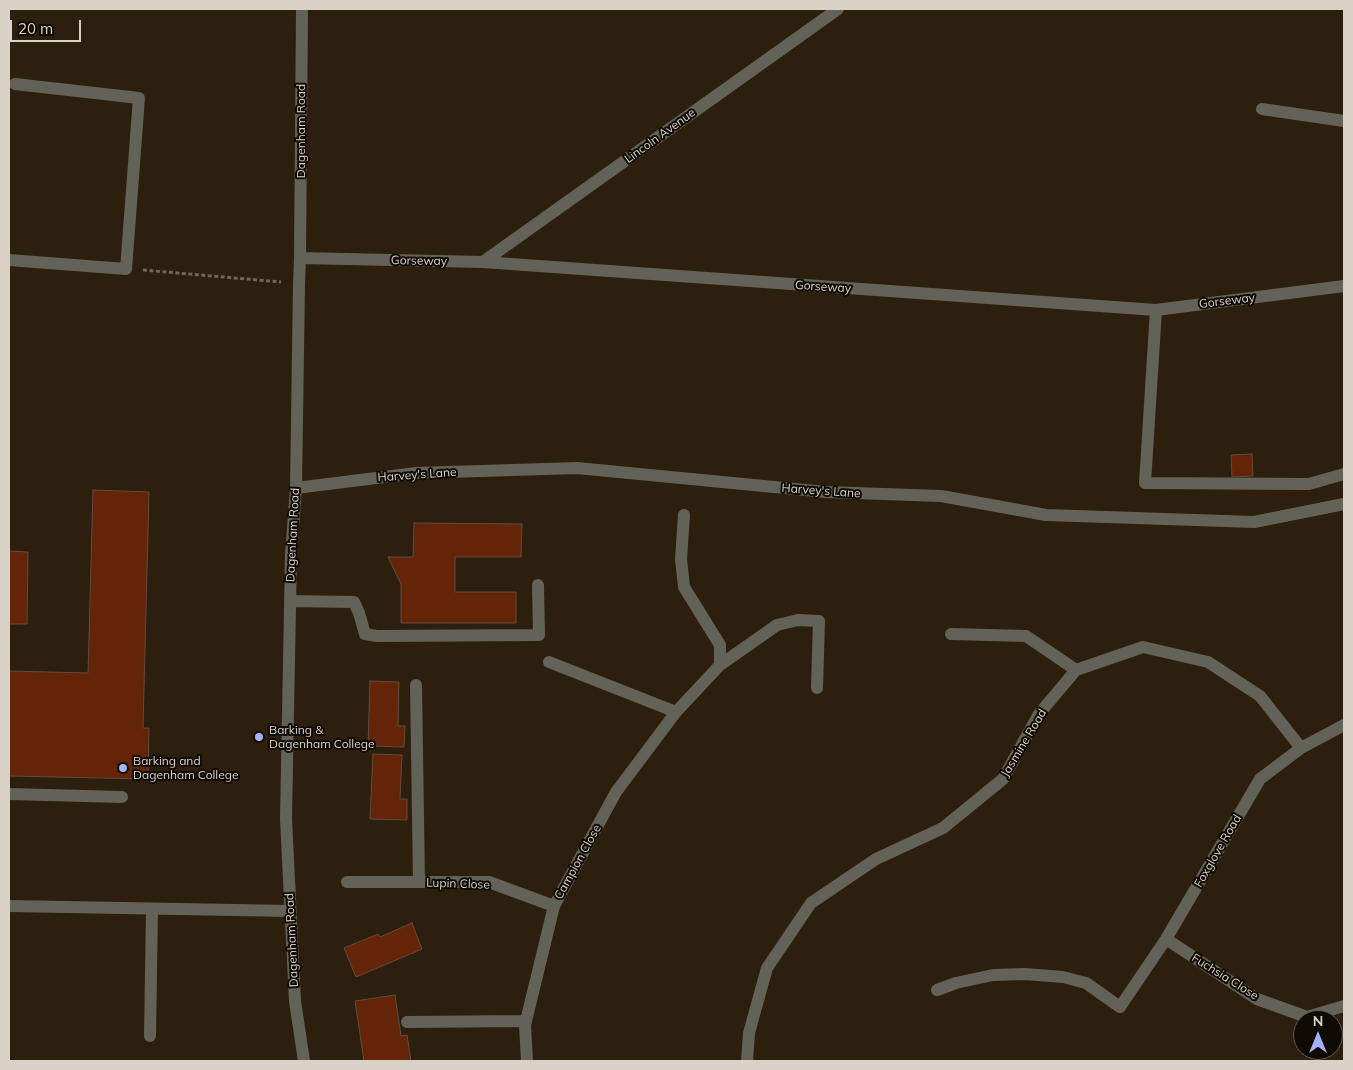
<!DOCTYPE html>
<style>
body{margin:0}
#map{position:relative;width:1353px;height:1070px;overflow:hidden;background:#2c1f0d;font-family:Mulish,sans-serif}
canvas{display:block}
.frame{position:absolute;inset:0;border:10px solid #dbd2c7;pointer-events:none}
.north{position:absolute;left:1293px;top:1010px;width:50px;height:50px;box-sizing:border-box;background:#100a04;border:1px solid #615a52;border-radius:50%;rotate:0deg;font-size:14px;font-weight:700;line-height:20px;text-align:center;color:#dbd2c7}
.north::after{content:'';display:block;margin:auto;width:18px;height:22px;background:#a6b1fc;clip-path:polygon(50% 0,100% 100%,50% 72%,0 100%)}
.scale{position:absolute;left:10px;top:20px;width:71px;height:22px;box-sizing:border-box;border:2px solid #dbd2c7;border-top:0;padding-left:6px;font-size:15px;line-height:18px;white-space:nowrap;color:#dbd2c7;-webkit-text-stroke:4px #100a04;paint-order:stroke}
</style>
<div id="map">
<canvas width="1353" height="1070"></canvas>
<div class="frame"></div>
<div class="north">N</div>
<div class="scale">20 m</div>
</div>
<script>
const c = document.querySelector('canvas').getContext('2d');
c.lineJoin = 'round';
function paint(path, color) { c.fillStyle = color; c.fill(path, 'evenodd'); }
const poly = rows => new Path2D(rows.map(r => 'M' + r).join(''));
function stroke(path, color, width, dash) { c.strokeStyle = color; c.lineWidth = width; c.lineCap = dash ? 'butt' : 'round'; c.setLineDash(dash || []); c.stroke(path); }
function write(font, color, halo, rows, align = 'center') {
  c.font = font + ' Mulish,sans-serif'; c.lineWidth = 4; c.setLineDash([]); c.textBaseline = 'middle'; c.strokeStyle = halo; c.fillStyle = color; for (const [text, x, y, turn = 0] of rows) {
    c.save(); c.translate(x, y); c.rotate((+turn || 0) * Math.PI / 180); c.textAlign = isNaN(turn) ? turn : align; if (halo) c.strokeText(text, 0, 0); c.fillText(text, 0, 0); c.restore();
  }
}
const building = poly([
 [1252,454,1253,476,1232,477,1231,455,1252,454],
 [93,490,149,492,143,728,149,728,148,779,9,776,9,671,88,673,93,490],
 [414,523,522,524,521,557,455,557,455,592,516,592,516,623,401,623,401,584,388,557,413,557,414,523],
 [9,551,28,552,27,624,9,624,9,551],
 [370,681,399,682,398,726,405,726,404,747,368,746,370,681],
 [373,754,402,755,400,799,407,799,407,820,370,819,373,754],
 [412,923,422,949,356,977,344,948,378,934,380,937,412,923],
 [395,995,401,1036,407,1035,411,1061,364,1061,355,1001,395,995]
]);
const path = poly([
 [143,270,281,282]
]);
const minor = poly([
 [302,9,300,258,299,284,296,488,291,555,286,819,295,1001,304,1061],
 [1262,109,1344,121],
 [300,258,483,262,1156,310,1344,286],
 [9,260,126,269,139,98,15,84],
 [483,262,838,9],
 [1156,310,1145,483,1309,484,1344,474],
 [296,488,416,473,577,468,826,492,941,496,1046,515,1254,522,1344,504],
 [684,515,681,559,684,587,720,645,720,665],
 [290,601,354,602,359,613,365,634,377,636,539,635,538,585],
 [951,634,1026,636,1076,670],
 [549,662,676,712],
 [416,685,419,882],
 [9,794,122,797],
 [347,882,489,882,554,906],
 [9,906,290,911],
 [1166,939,1257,999,1307,1017,1344,1006],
 [937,990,956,983,993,975,1025,974,1063,977,1086,983,1120,1007,1166,939,1260,779,1301,748,1344,725],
 [407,1022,526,1021],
 [150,1036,152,909],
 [527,1061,525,1025,554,906,616,792,676,712,720,665,777,625,798,620,819,621,817,688],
 [747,1061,749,1033,767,968,811,903,876,859,943,828,1003,779,1039,714,1076,670,1143,647,1208,662,1260,696,1301,748]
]);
const markers = [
 [259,737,5,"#a6b1fc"],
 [123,768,5,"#a6b1fc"]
];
const streetNames = [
 ["Dagenham Road",301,131,-90],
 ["Lincoln Avenue",660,136,-36],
 ["Gorseway",419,261,1],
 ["Gorseway",823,287,4],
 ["Gorseway",1227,301,-7],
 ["Harvey's Lane",417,475,-4],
 ["Harvey's Lane",821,491,4],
 ["Dagenham Road",293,535,-87],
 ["Jasmine Road",1024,743,-59],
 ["Foxglove Road",1218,851,-60],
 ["Campion Close",578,862,-61],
 ["Lupin Close",458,884,2],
 ["Dagenham Road",292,940,-93],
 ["Fuchsia Close",1225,977,32]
];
const poiNames = [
 ["Barking &",269,730],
 ["Dagenham College",269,744],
 ["Barking and",133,761],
 ["Dagenham College",133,775]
];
paint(building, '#642407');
stroke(building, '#634b42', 1);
stroke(path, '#706556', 3, [4, 2.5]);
stroke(minor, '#636258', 12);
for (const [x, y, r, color] of markers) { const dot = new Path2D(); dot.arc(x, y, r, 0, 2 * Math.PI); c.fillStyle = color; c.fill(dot); stroke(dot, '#100a04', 2); }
write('12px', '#dbd2c7', '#100a04', streetNames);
write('12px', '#dbd2c7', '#100a04', poiNames, 'left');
</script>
